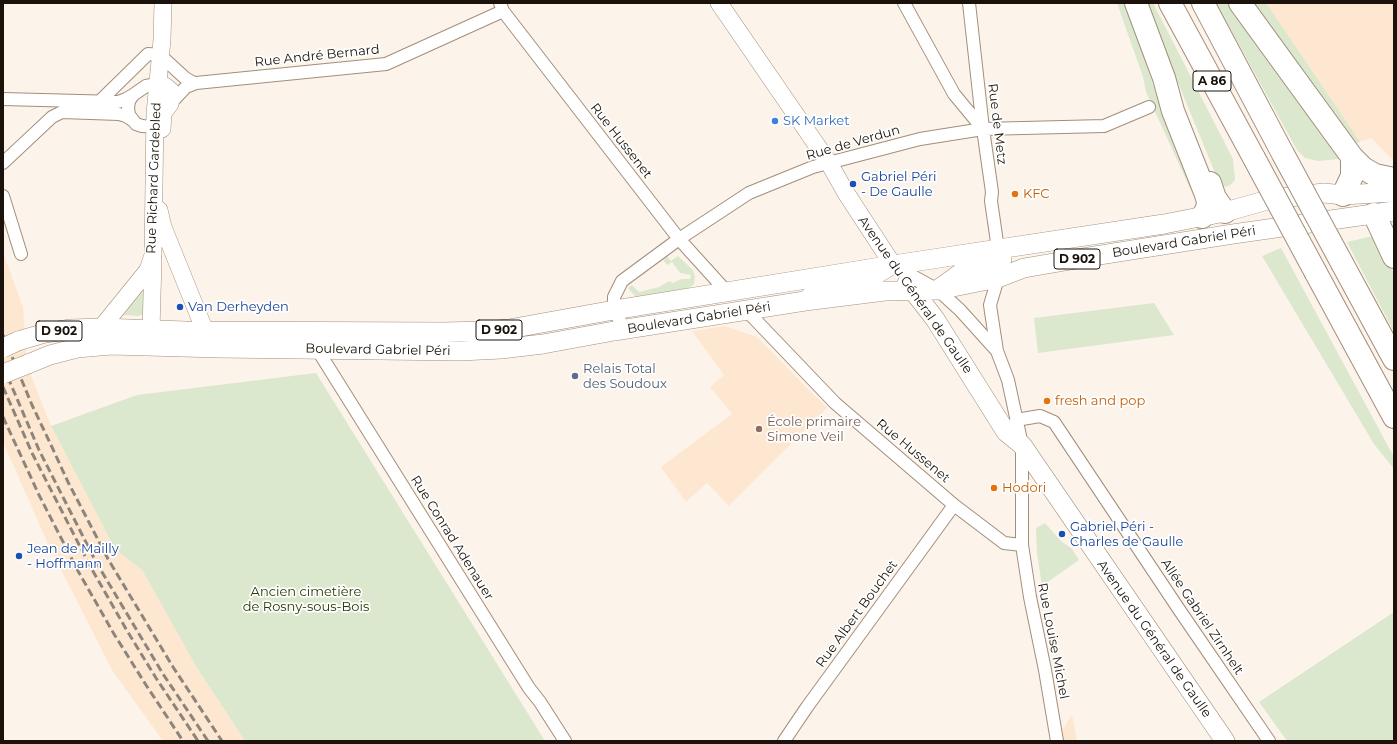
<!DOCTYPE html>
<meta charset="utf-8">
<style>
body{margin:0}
#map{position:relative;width:1397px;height:744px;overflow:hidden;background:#fcf3ea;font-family:Montserrat,sans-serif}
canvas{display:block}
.frame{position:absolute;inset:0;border:4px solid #1b130b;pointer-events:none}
</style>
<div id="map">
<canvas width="1397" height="744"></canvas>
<div class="frame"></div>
</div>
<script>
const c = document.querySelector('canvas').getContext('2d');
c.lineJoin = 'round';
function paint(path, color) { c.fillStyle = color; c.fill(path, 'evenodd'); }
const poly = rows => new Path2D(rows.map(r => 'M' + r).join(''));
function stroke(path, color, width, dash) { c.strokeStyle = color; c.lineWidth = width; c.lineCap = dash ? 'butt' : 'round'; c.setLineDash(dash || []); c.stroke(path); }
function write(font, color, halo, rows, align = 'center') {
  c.font = font + ' Montserrat,sans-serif'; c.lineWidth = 3.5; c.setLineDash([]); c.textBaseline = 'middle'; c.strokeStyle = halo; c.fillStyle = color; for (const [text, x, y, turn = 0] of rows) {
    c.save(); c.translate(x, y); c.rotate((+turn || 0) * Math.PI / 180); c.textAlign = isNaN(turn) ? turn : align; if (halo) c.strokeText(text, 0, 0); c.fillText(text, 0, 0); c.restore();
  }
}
const built = poly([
 [1258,3,1394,3,1394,161,1371,138,1353,144],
 [3,253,23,307,27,365,51,426,115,549,142,570,197,668,245,741,163,741,112,670,48,544,3,442],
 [725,326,757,337,827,408,729,506,707,483,686,502,661,467,732,414,710,387,724,375,692,331],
 [1072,715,1077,741,1055,741]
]);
const green = poly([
 [1117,3,1124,3,1132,21,1158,100,1194,197,1146,92,1143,77],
 [1145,3,1153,3,1233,159,1235,180,1229,186,1221,187],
 [1216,3,1230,3,1339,159,1318,161,1305,158,1297,150],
 [1251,3,1266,3,1360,142,1353,144],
 [1377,235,1394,274,1394,332,1347,242],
 [1281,248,1394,457,1394,469,1374,444,1262,256],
 [667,256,671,261,678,256,693,270,695,277,694,284,689,288,636,297,628,288,632,285,639,292,659,287,669,281,673,283,681,279,690,279,691,275,680,273,672,262,667,265,663,260],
 [144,288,145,313,139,316,123,315,121,313],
 [1154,303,1174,335,1038,353,1034,318],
 [316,373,545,741,245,741,197,668,142,570,115,549,51,426,137,395],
 [1045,523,1061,541,1072,549,1079,560,1042,586,1037,553,1036,528],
 [1394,612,1394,741,1287,741,1259,702]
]);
const street = poly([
 [500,3,503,11,679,239,727,292],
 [904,3,954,94,983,129],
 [969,3,983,129,992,192,991,201,998,249],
 [157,84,146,86,133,95,129,101,128,108,129,115,136,124,142,126,162,127],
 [3,99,118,102,126,99,133,95],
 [99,102,148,54,160,55,185,78,192,82,196,83],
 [170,104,186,87,196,83,386,64,503,11],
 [3,163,52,117,62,112,119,114,126,116,132,120],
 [3,196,21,254],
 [893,265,938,290,960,310,997,351],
 [998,278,990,305,991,312,997,351,1008,380,1022,445,1022,545,1030,597,1045,670,1057,741],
 [746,310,835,403,954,505,1004,543,1022,545],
 [625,330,614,310,614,297,622,281,679,239,749,193,813,167,920,139,983,129,1104,126,1149,107],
 [317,349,529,688,540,702,565,741],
 [1016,420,1040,416,1054,422,1178,608,1269,741],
 [784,741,807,707,954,505]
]);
const secondary = poly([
 [719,3,829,163,846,193,893,265,866,282,816,289,805,301],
 [157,84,165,86,171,91,172,94,170,104,163,113,162,129],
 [159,210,163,227,205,331,204,340,200,342],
 [101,328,148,270,153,255,155,113,162,40,163,3],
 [152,344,151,330,153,260]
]);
const primary = poly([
 [907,283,935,319,1006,432,1022,445,1225,741],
 [940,288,968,268,1002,259],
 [18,341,45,333,71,329,101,328,186,331,444,332,486,331,509,329,614,310,893,265,1164,224,1225,212,1271,199,1324,193,1343,195,1394,192],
 [28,364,50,355,77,348,111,345,219,348,460,351,501,349,543,344,614,331,805,301,885,291,938,290,998,278,1024,268,1094,256,1233,234,1394,211]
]);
const highway = poly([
 [1136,3,1164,78,1173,111,1205,192,1208,201,1207,209,1202,217],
 [1170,3,1254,158],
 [1203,3,1283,154],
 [1240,3,1352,157,1363,168,1375,175,1394,179],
 [1210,183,1215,198,1225,212],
 [1343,195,1352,176,1352,157],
 [1374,214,1394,257],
 [1343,265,1394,359],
 [1316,273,1394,417]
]);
const rail = poly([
 [3,335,32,405,51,445,68,482,108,559,173,667,222,741],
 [3,366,39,450,96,562,163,674,208,741],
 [3,387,32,453,90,566,126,629,156,678,198,741],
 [3,417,39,495,78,571,114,634,146,685,183,741]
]);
const primaryBridge = poly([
 [3,348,18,341],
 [3,374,28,364]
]);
const highwayBridge = poly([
 [1283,154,1343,265],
 [1254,158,1316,273]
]);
const markers = [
 [775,121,4,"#3f7fe0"],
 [853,184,4,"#1a4fb4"],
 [1015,194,4,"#e8710a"],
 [180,307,4,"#1a4fb4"],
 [575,376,4,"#5c6f8a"],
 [1047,401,4,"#e8710a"],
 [759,429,4,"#8d6e63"],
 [994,488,4,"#e8710a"],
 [1062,534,4,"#1a4fb4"],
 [19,556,4,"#1a4fb4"]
];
const shields = [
 [1212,81,38],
 [1077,259,46],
 [499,330,46],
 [59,331,46]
];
const shieldNames = [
 ["A 86",1212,81],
 ["D 902",1077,259],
 ["D 902",499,330],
 ["D 902",59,331]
];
const streetNames = [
 ["Rue André Bernard",317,56,-6],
 ["Rue de Metz",997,124,83],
 ["Rue Hussenet",621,141,52],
 ["Rue de Verdun",853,143,-16],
 ["Rue Richard Gardebled",154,178,-88],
 ["Boulevard Gabriel Péri",1184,242,-9],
 ["Avenue du Général de Gaulle",915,295,55],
 ["Boulevard Gabriel Péri",699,318,-9],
 ["Boulevard Gabriel Péri",378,350,1],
 ["Rue Hussenet",913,451,40],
 ["Rue Conrad Adenauer",452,538,58],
 ["Rue Albert Bouchet",857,614,-54],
 ["Allée Gabriel Zirnhelt",1202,617,56],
 ["Avenue du Général de Gaulle",1154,639,55],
 ["Rue Louise Michel",1053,641,79]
];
const shopNames = [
 ["SK Market",783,121]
];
const transitNames = [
 ["Gabriel Péri",861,177],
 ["- De Gaulle",861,192],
 ["Van Derheyden",188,307],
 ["Gabriel Péri -",1070,527],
 ["Charles de Gaulle",1070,542],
 ["Jean de Mailly",27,549],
 ["- Hoffmann",27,564]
];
const foodNames = [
 ["KFC",1023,194],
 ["fresh and pop",1055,401],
 ["Hodori",1002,488]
];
const serviceNames = [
 ["Relais Total",583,369],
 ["des Soudoux",583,384]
];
const educationNames = [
 ["École primaire",767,422],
 ["Simone Veil",767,437]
];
const parkNames = [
 ["Ancien cimetière",306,592],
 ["de Rosny-sous-Bois",306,607]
];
paint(built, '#fee7d1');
paint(green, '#dce8ce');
stroke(street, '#a38e7a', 14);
stroke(secondary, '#a38e7a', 18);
stroke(primary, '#a38e7a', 20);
stroke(highway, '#a38e7a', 24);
stroke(street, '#fff', 12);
stroke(secondary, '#fff', 17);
stroke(primary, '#fff', 19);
stroke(highway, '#fff', 22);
stroke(rail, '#8d847c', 3, [8, 4]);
stroke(primaryBridge, '#a38e7a', 20, []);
stroke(highwayBridge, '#a38e7a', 24, []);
stroke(primaryBridge, '#fff', 19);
stroke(highwayBridge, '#fff', 22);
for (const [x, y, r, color] of markers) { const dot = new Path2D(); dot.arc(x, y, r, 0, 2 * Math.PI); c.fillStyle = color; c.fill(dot); stroke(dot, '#fff', 1.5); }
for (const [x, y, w] of shields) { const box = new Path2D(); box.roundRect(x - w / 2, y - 10, w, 20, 3); c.fillStyle = '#fff'; c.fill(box); stroke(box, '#1b130b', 1); }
write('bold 12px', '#1b130b', null, shieldNames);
write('13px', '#1b130b', '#fff', streetNames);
write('13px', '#366cbe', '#fff', shopNames, 'left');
write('13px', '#164399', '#fff', transitNames, 'left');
write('13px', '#c56008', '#fff', foodNames, 'left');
write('13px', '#4e5e75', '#fff', serviceNames, 'left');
write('13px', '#785e54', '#fff', educationNames, 'left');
write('13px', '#273a00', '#fff', parkNames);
</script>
